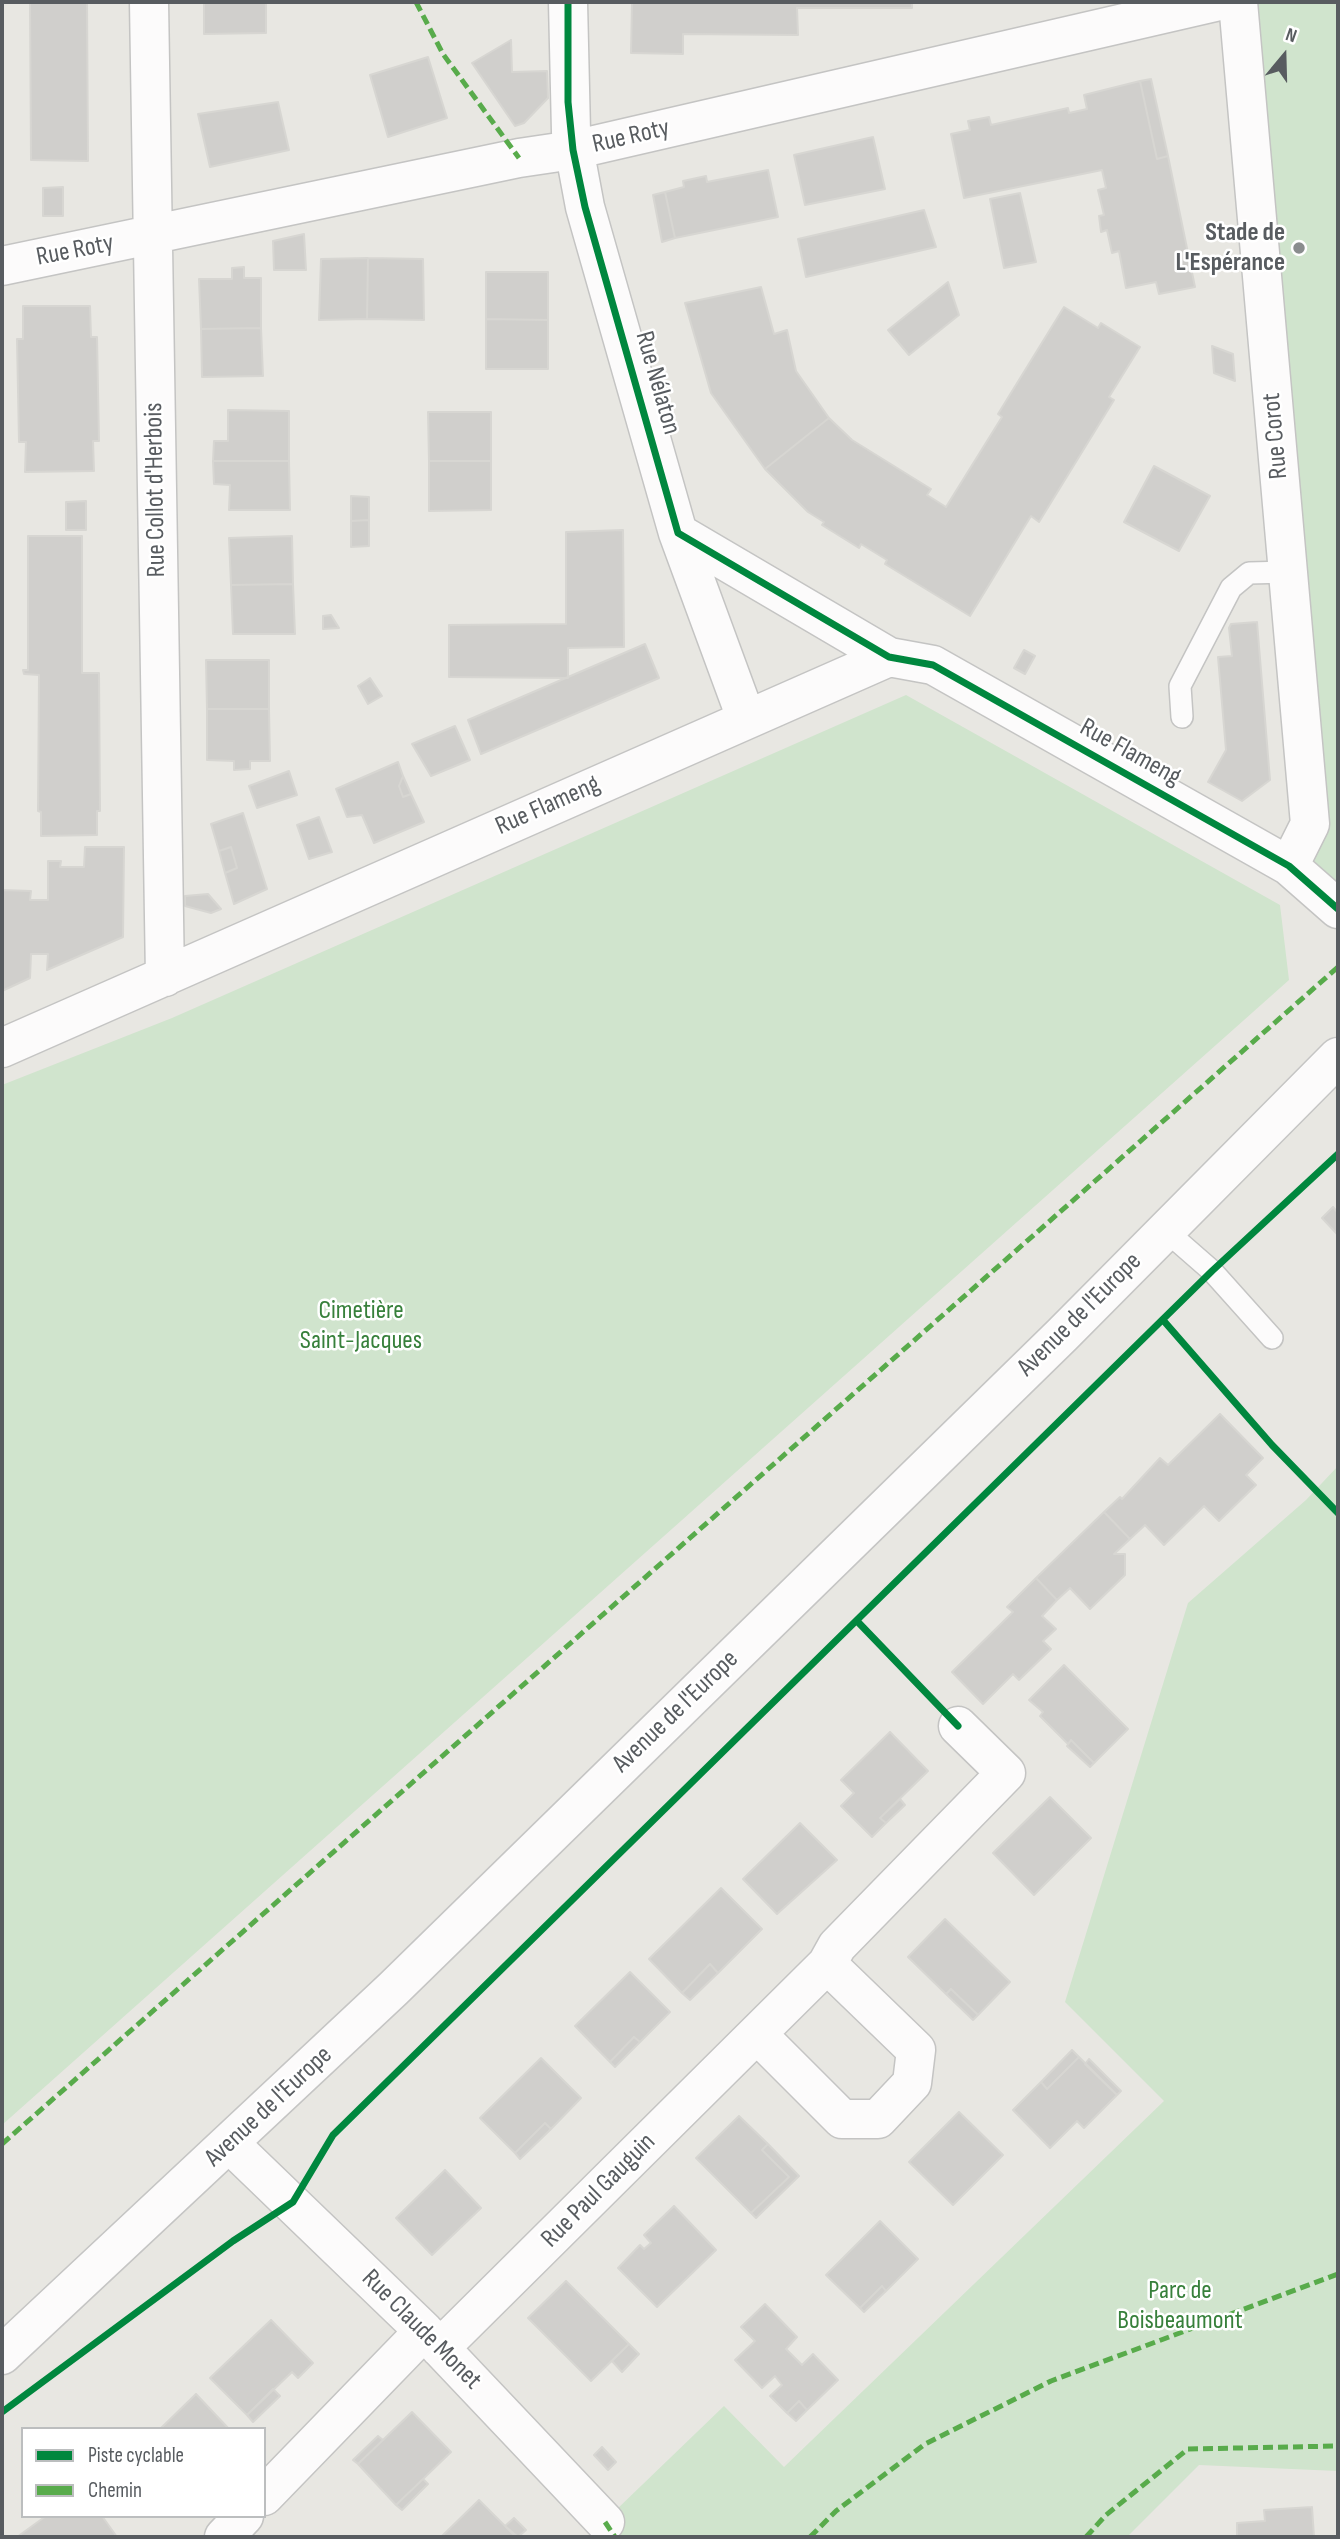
<!DOCTYPE html>
<meta charset="utf-8">
<style>
body{margin:0}
#map{position:relative;width:1340px;height:2539px;overflow:hidden;background:#e8e7e2;font-family:"Sofia Sans Condensed",sans-serif}
canvas{display:block}
.frame{position:absolute;inset:0;border:4px solid #585c60;pointer-events:none}
.legend{position:absolute;left:21px;top:2427px;width:245px;height:91px;box-sizing:border-box;background:#fff;border:2px solid #bcbebf;margin:0;padding:9px 12px;list-style:none;font-size:21px;color:#585c60}
.legend li{display:flex;align-items:center;gap:14px;height:35px}
.legend b{width:35px;border:2px solid #bcbebf}
.north{position:absolute;left:1249px;top:21px;width:70px;height:70px;-webkit-text-stroke:5px #fff;paint-order:stroke;rotate:19deg;font-size:19px;font-weight:700;line-height:28px;text-align:center;color:#585c60}
.north::after{content:'';display:block;margin:auto;width:24px;height:32px;background:#585c60;clip-path:polygon(50% 0,100% 100%,50% 72%,0 100%)}
</style>
<div id="map">
<canvas width="1340" height="2539"></canvas>
<div class="frame"></div>
<ul class="legend">
<li><b style="height:9px;background:#00873e"></b>Piste cyclable</li>
<li><b style="height:9px;background:#58ab4b"></b>Chemin</li>
</ul>
<div class="north">N</div>
</div>
<script>
const c = document.querySelector('canvas').getContext('2d');
c.lineJoin = 'round';
function paint(path, color) { c.fillStyle = color; c.fill(path, 'evenodd'); }
const poly = rows => new Path2D(rows.map(r => 'M' + r).join(''));
function stroke(path, color, width, dash) { c.strokeStyle = color; c.lineWidth = width; c.lineCap = dash ? 'butt' : 'round'; c.setLineDash(dash || []); c.stroke(path); }
function write(font, color, halo, rows, align = 'center') {
  c.font = font + ' "Sofia Sans Condensed",sans-serif'; c.lineWidth = 5; c.setLineDash([]); c.textBaseline = 'middle'; c.strokeStyle = halo; c.fillStyle = color; for (const [text, x, y, turn = 0] of rows) {
    c.save(); c.translate(x, y); c.rotate((+turn || 0) * Math.PI / 180); c.textAlign = isNaN(turn) ? turn : align; if (halo) c.strokeText(text, 0, 0); c.fillText(text, 0, 0); c.restore();
  }
}
const green = poly([
 [1238,2,1338,2,1338,909,1289,866,1310,824],
 [906,695,1280,905,1289,980,2,2125,2,1085,172,1018],
 [1338,1466,1338,2471,1199,2465,1127,2537,588,2537,724,2406,784,2467,1164,2101,1065,2002,1188,1603,1306,1500]
]);
const building = poly([
 [30,2,87,2,88,161,31,160,30,2],
 [204,2,266,2,266,33,204,34,204,2],
 [632,2,912,2,912,8,797,8,798,35,683,34,683,54,631,53,632,2],
 [511,40,512,72,547,71,548,98,524,123,515,126,472,63,511,40],
 [428,57,447,118,388,137,370,75,428,57],
 [1151,79,1168,156,1157,159,1140,81,1151,79],
 [1140,81,1157,159,1168,156,1195,287,1159,294,1156,282,1126,288,1119,251,1112,253,1107,230,1101,232,1099,216,1104,215,1098,190,1106,188,1102,170,964,198,951,134,970,130,968,121,989,117,991,125,1068,108,1069,113,1087,109,1084,95,1140,81],
 [278,102,289,150,210,167,198,114,278,102],
 [873,137,885,189,805,205,794,155,873,137],
 [768,170,778,217,675,238,665,192,684,187,683,181,706,176,707,182,768,170],
 [63,187,63,216,43,216,43,188,63,187],
 [665,192,675,238,662,242,653,195,665,192],
 [1020,193,1036,262,1004,268,990,199,1020,193],
 [924,210,936,247,806,277,798,239,924,210],
 [304,234,306,270,274,270,273,241,304,234],
 [368,258,367,319,319,320,321,259,368,258],
 [368,258,423,259,424,320,367,319,368,258],
 [244,267,244,278,261,278,261,328,201,329,199,279,232,279,232,268,244,267],
 [486,272,548,272,548,320,486,319,486,272],
 [948,282,959,315,909,355,888,330,948,282],
 [761,287,774,334,787,330,796,371,829,418,765,469,711,393,685,303,761,287],
 [23,306,90,306,91,337,97,337,99,441,93,441,94,471,25,472,26,442,19,442,17,339,23,339,23,306],
 [1064,307,1098,328,1101,323,1140,347,1109,397,1114,400,1039,522,1031,516,970,616,885,564,887,560,861,544,859,548,822,525,824,522,808,512,765,469,829,418,852,440,931,489,927,495,946,507,1002,417,998,414,1064,307],
 [486,319,548,320,548,369,486,369,486,319],
 [261,328,263,376,202,377,201,329,261,328],
 [1212,346,1233,354,1235,381,1214,373,1212,346],
 [228,410,289,411,289,461,213,461,214,441,228,441,228,410],
 [428,412,491,412,491,461,429,461,428,412],
 [213,461,289,461,290,510,229,510,230,485,214,484,213,461],
 [429,461,491,461,491,510,429,511,429,461],
 [1154,466,1210,496,1179,551,1124,522,1154,466],
 [351,496,369,497,369,520,351,521,351,496],
 [86,501,86,530,66,530,66,502,86,501],
 [369,520,369,546,351,547,351,521,369,520],
 [623,530,624,647,568,648,568,678,449,677,449,625,566,624,566,532,623,530],
 [28,536,82,536,82,673,99,673,100,811,97,811,97,835,41,836,41,812,38,811,39,675,24,674,23,670,28,670,28,536],
 [292,536,293,584,231,585,229,538,292,536],
 [293,584,295,634,233,634,231,585,293,584],
 [331,615,339,628,323,629,323,616,331,615],
 [1257,622,1270,780,1242,801,1208,782,1226,750,1218,657,1232,656,1229,628,1231,624,1257,622],
 [645,644,659,678,481,754,468,720,645,644],
 [1024,650,1035,656,1025,674,1014,668,1024,650],
 [206,660,269,660,269,709,207,709,206,660],
 [370,678,382,696,368,704,358,686,370,678],
 [207,709,269,709,270,761,250,761,250,769,234,770,234,761,207,760,207,709],
 [455,726,470,760,431,776,412,744,455,726],
 [398,762,403,776,399,786,403,797,411,794,424,822,374,843,362,815,347,817,336,789,398,762],
 [289,771,297,795,257,808,249,786,289,771],
 [403,776,411,794,403,797,399,786,403,776],
 [243,813,267,889,234,904,225,873,237,868,231,847,219,851,211,824,243,813],
 [319,817,332,852,309,859,297,825,319,817],
 [85,847,124,847,123,937,47,970,48,954,31,954,30,978,2,991,2,890,31,891,30,900,48,900,48,861,61,861,60,867,84,867,85,847],
 [231,847,237,868,225,873,219,851,231,847],
 [208,894,221,909,211,913,185,906,185,896,208,894],
 [1333,1207,1338,1213,1338,1235,1322,1218,1333,1207],
 [1220,1414,1263,1458,1246,1475,1256,1485,1219,1521,1204,1506,1164,1545,1145,1525,1130,1539,1104,1512,1120,1497,1122,1499,1160,1458,1168,1465,1220,1414],
 [1104,1512,1130,1539,1114,1554,1125,1554,1125,1575,1090,1609,1070,1588,1057,1600,1036,1578,1104,1512],
 [1036,1578,1057,1600,1042,1616,1056,1629,1043,1641,1051,1649,1019,1680,1013,1674,983,1704,952,1672,1013,1612,1007,1607,1036,1578],
 [1064,1665,1128,1729,1094,1763,1071,1740,1068,1744,1040,1716,1043,1712,1029,1700,1064,1665],
 [890,1732,928,1771,880,1818,886,1823,872,1837,841,1806,854,1793,841,1780,890,1732],
 [1071,1740,1094,1763,1090,1767,1067,1746,1071,1740],
 [1050,1797,1091,1838,1034,1895,993,1853,1050,1797],
 [900,1799,905,1805,886,1823,880,1818,900,1799],
 [800,1823,837,1860,777,1914,743,1879,800,1823],
 [721,1888,762,1929,718,1973,710,1964,682,1993,649,1959,721,1888],
 [945,1919,1010,1982,978,2015,951,1989,946,1994,908,1957,945,1919],
 [710,1964,718,1973,690,2000,682,1993,710,1964],
 [630,1972,670,2012,640,2042,634,2037,610,2062,575,2026,630,1972],
 [951,1989,978,2015,973,2020,946,1994,951,1989],
 [634,2037,640,2042,615,2067,610,2062,634,2037],
 [1072,2050,1079,2057,1047,2089,1041,2082,1072,2050],
 [1079,2057,1117,2095,1084,2128,1077,2121,1050,2148,1013,2110,1041,2082,1047,2089,1079,2057],
 [541,2058,581,2098,551,2129,545,2123,515,2153,480,2118,541,2058],
 [1089,2059,1121,2091,1117,2095,1085,2064,1089,2059],
 [959,2112,1003,2155,953,2205,909,2162,959,2112],
 [739,2116,768,2144,762,2150,789,2177,751,2213,696,2158,739,2116],
 [545,2123,551,2129,520,2159,515,2153,545,2123],
 [768,2144,799,2176,756,2218,751,2213,789,2177,762,2150,768,2144],
 [445,2170,481,2208,432,2255,396,2218,445,2170],
 [674,2206,716,2250,657,2307,618,2268,640,2245,644,2249,651,2243,644,2235,674,2206],
 [880,2221,918,2259,886,2291,882,2286,860,2308,826,2275,880,2221],
 [566,2281,629,2344,591,2381,528,2318,566,2281],
 [882,2286,886,2291,864,2312,860,2308,882,2286],
 [765,2304,797,2337,786,2349,802,2365,813,2354,838,2380,807,2410,799,2401,787,2413,770,2396,782,2385,775,2376,762,2388,735,2360,755,2341,741,2327,765,2304],
 [271,2320,313,2363,298,2378,292,2372,247,2415,210,2378,271,2320],
 [629,2344,639,2354,622,2372,612,2361,629,2344],
 [273,2389,280,2396,253,2422,247,2415,273,2389],
 [196,2394,229,2429,160,2429,196,2394],
 [799,2401,807,2410,796,2421,787,2413,799,2401],
 [412,2412,451,2452,396,2505,358,2464,412,2412],
 [378,2436,383,2440,358,2464,353,2460,378,2436],
 [602,2447,616,2462,608,2470,594,2455,602,2447],
 [423,2479,428,2484,402,2510,396,2505,423,2479],
 [479,2500,516,2537,441,2537,479,2500],
 [1312,2507,1314,2537,1237,2537,1237,2523,1265,2521,1264,2510,1312,2507],
 [46,2516,102,2516,117,2537,17,2537,46,2516],
 [514,2518,526,2530,518,2537,505,2526,514,2518]
]);
const lane = poly([
 [1182,717,1180,686,1231,588,1249,573,1288,572],
 [1165,1230,1212,1271,1272,1338]
]);
const street = poly([
 [149,2,165,977],
 [568,2,571,132,585,207,678,533,746,718],
 [1238,2,1310,824,1289,866],
 [2,266,519,158,573,150,1215,2],
 [678,533,889,657],
 [2,1048,889,657,933,665,1289,866,1338,909],
 [757,2034,842,2119,878,2119,912,2083,916,2050,827,1964],
 [230,2144,424,2331,605,2522],
 [440,2348,827,1964,837,1946,1006,1773,958,1726],
 [264,2496,424,2331],
 [224,2537,244,2516]
]);
const secondary = poly([
 [2,2355,393,1989,1062,1335,1338,1057]
]);
const quiet = poly([
 [416,2,443,54,519,158],
 [2,2144,1338,967],
 [605,2522,615,2537],
 [810,2537,836,2511,925,2444,1051,2381,1338,2274],
 [1086,2537,1106,2515,1188,2449,1338,2446]
]);
const cycleway = poly([
 [568,2,568,102,573,150,585,207,678,533,889,657,933,665,1289,866,1338,909],
 [1163,1320,1272,1445,1338,1513],
 [857,1621,958,1726],
 [2,2412,233,2241,293,2202,333,2135,1212,1271,1338,1154]
]);
const markers = [
 [1299,248,7,"#8a8d8e"]
];
const streetNames = [
 ["Rue Roty",631,137,-13],
 ["Rue Roty",75,251,-11],
 ["Rue Nélaton",657,383,74],
 ["Rue Corot",1276,436,-95],
 ["Rue Collot d'Herbois",156,490,-91],
 ["Rue Flameng",1130,753,29],
 ["Rue Flameng",548,806,-24],
 ["Avenue de l'Europe",1080,1315,-45],
 ["Avenue de l'Europe",676,1712,-44],
 ["Avenue de l'Europe",269,2107,-43],
 ["Rue Paul Gauguin",599,2191,-45],
 ["Rue Claude Monet",421,2330,45]
];
const poiNames = [
 ["Stade de",1285,233],
 ["L'Espérance",1285,263]
];
const parkNames = [
 ["Cimetière",361,1311],
 ["Saint-Jacques",361,1341],
 ["Parc de",1180,2291],
 ["Boisbeaumont",1180,2321]
];
paint(green, '#d0e4cd');
paint(building, '#d0cfcc');
stroke(building, '#d7d6d2', 2);
stroke(lane, '#c4c4c3', 24);
stroke(street, '#c4c4c3', 41);
stroke(secondary, '#c5c5c4', 41);
stroke(lane, '#fcfbfb', 21);
stroke(street, '#fcfbfb', 38);
stroke(secondary, '#fcfbfb', 38);
stroke(quiet, '#58ab4b', 5, [10, 5]);
stroke(cycleway, '#00873e', 7);
for (const [x, y, r, color] of markers) { const dot = new Path2D(); dot.arc(x, y, r, 0, 2 * Math.PI); c.fillStyle = color; c.fill(dot); stroke(dot, '#fff', 2.5); }
write('26px', '#585c60', '#fff', streetNames);
write('bold 26px', '#585c60', '#fff', poiNames, 'right');
write('26px', '#37803b', '#fff', parkNames);
</script>
